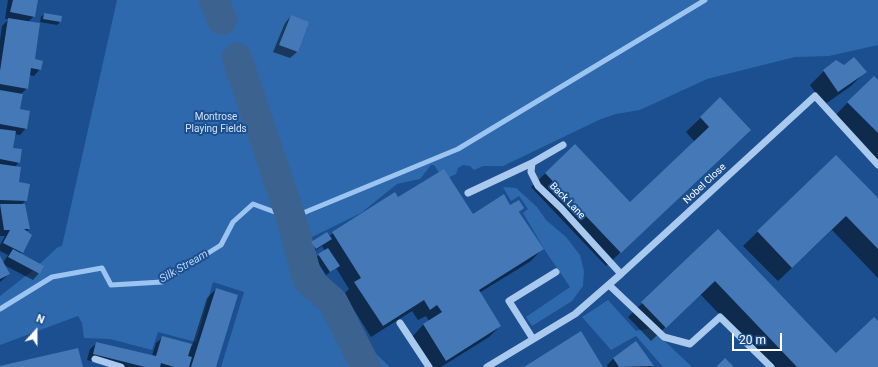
<!DOCTYPE html>
<style>
body{margin:0}
#map{position:relative;width:878px;height:367px;overflow:hidden;background:#1b4f8f;font-family:Roboto,sans-serif}
canvas{display:block}
.north{position:absolute;left:16px;top:311px;width:40px;height:40px;-webkit-text-stroke:3px #1b4f8f;paint-order:stroke;rotate:21deg;font-size:11px;font-weight:700;line-height:16px;text-align:center;color:#fff}
.north::after{content:'';display:block;margin:auto;width:14px;height:18px;background:#fff;clip-path:polygon(50% 0,100% 100%,50% 72%,0 100%)}
.scale{position:absolute;left:732px;top:333px;width:50px;height:18px;box-sizing:border-box;border:2px solid #fff;border-top:0;padding-left:5px;font-size:12px;line-height:14px;white-space:nowrap;color:#fff;-webkit-text-stroke:3px #1b4f8f;paint-order:stroke}
</style>
<div id="map">
<canvas width="878" height="367"></canvas>
<div class="north">N</div>
<div class="scale">20 m</div>
</div>
<script>
const c = document.querySelector('canvas').getContext('2d');
c.lineJoin = 'round';
function paint(path, color) { c.fillStyle = color; c.fill(path, 'evenodd'); }
const poly = rows => new Path2D(rows.map(r => 'M' + r).join(''));
function stroke(path, color, width, dash) { c.strokeStyle = color; c.lineWidth = width; c.lineCap = dash ? 'butt' : 'round'; c.setLineDash(dash || []); c.stroke(path); }
function write(font, color, halo, rows, align = 'center') {
  c.font = font + ' Roboto,sans-serif'; c.lineWidth = 4; c.setLineDash([]); c.textBaseline = 'middle'; c.strokeStyle = halo; c.fillStyle = color; for (const [text, x, y, turn = 0] of rows) {
    c.save(); c.translate(x, y); c.rotate((+turn || 0) * Math.PI / 180); c.textAlign = isNaN(turn) ? turn : align; if (halo) c.strokeText(text, 0, 0); c.fillText(text, 0, 0); c.restore();
  }
}
const green = poly([
 [117,0,878,0,878,45,829,56,795,57,707,79,640,110,616,114,601,119,503,166,483,166,474,170,470,166,463,165,458,168,456,174,444,180,434,165,431,165,420,179,397,184,361,213,306,240,318,263,332,286,342,306,372,350,390,367,221,367,244,292,213,282,196,342,158,332,152,350,110,339,84,338,82,323,78,316,0,345,0,296,32,271,58,247,62,246],
 [503,187,516,188,537,207,546,220,566,237,580,255,584,271,583,286,572,301,532,326,526,317,570,287,546,252,523,213,528,209,519,196,511,201],
 [608,300,636,331,651,328,692,367,663,367,636,336,611,350,582,317]
]);
const shadow = poly([
 [8,0,37,0,34,16,28,22,34,59,40,69,34,76,29,75,27,88,20,95,19,110,26,128,20,135,14,134,12,149,19,162,15,167,18,183,26,200,21,205,24,205,29,229,26,232,22,252,20,254,39,273,33,280,4,265,9,274,0,282,0,258,3,263,8,255,0,251,0,245,5,236,0,236,0,40,2,26,9,19,5,19],
 [44,14,61,17,60,22,57,25,40,22,41,17],
 [291,16,308,23,297,52,290,58,273,52,285,23],
 [844,67,865,72,851,86,824,105,810,85,824,71],
 [878,82,878,162,834,117,848,102],
 [720,99,735,144,606,266,531,187,575,145,630,203,695,142,686,132],
 [836,156,878,199,878,278,832,230,778,281,743,246],
 [395,194,398,199,472,215,510,206,523,208,519,212,542,249,531,261,479,293,500,326,489,337,441,367,431,367,412,337,423,325,429,321,426,316,418,320,412,311,371,337,344,294,349,289,336,268,326,275,315,258,325,251,322,246,313,252,309,246,312,243,329,236],
 [718,230,836,354,878,322,878,367,770,367,700,294,651,341,628,317],
 [216,289,215,367,114,367,87,360,90,349,97,343,152,356,156,343,163,337,192,346,207,298],
 [636,342,652,367,608,367,607,365,613,359]
]);
const stream = poly([
 [0,309,52,277,102,268,111,285,162,282,221,245,233,222,253,204,291,218,458,149,705,0]
]);
const river = poly([
 [214,0,222,20],
 [237,58,291,218,308,280,333,302,366,367]
]);
const building = poly([
 [13,0,38,0,35,17,10,12],
 [44,13,62,16,61,22,43,19],
 [291,15,309,22,298,52,279,45],
 [8,18,40,23,35,59,43,61,41,70,31,68,28,89,0,84,0,71],
 [854,57,867,72,838,92,823,70,836,60,844,65],
 [874,76,878,80,878,133,847,102],
 [0,90,23,94,20,109,30,111,27,129,0,124],
 [720,97,751,130,621,253,545,173,575,144,630,202,709,127,700,117],
 [0,129,16,131,13,148,22,149,20,163,0,159],
 [836,155,878,198,878,249,846,216,792,268,757,231],
 [0,164,21,167,19,182,30,184,27,201,0,200],
 [444,169,473,214,504,194,510,205,519,200,524,208,519,212,544,249,479,290,501,326,446,361,423,324,442,312,437,305,430,310,424,300,383,326,354,282,361,278,332,232,395,192,398,197],
 [0,204,25,204,30,229,24,229,32,235,23,253,3,243,10,230,4,230],
 [718,229,836,353,874,317,878,321,878,367,797,367,715,281,666,328,641,302],
 [327,232,332,239,316,249,311,242],
 [328,248,340,266,330,272,318,254],
 [13,249,44,266,40,274,8,257],
 [0,256,10,274,0,279],
 [216,288,238,295,216,367,191,367],
 [581,331,603,367,524,367],
 [162,336,192,344,188,356,192,357,189,367,174,367,161,363,160,367,145,367,93,354,96,342,156,356],
 [636,341,654,366,619,367,613,358],
 [78,348,83,367,0,367,0,366],
 [725,358,734,367,716,367]
]);
const minor = poly([
 [563,145,532,163,531,172,538,186,561,208,621,274],
 [468,193,532,163],
 [609,285,664,337,690,344,720,317,771,367],
 [400,323,429,367],
 [533,339,509,301,556,272],
 [95,359,121,367],
 [487,367,575,314,621,274,815,96,878,165]
]);
const parkNames = [
 ["Montrose",216,117],
 ["Playing Fields",216,129]
];
const streetNames = [
 ["Nobel Close",705,184,-43],
 ["Back Lane",567,201,46]
];
const waterNames = [
 ["Silk Stream",184,267,-30]
];
paint(green, '#2e69ad');
paint(shadow, '#0007');
stroke(stream, '#9cc4f0', 5);
stroke(river, '#3c6290', 30);
paint(building, '#4478b7');
stroke(minor, '#a9c9ee', 7);
write('10px', '#cfe3fa', '#1b4f8f', parkNames);
write('10px', '#fff', '#1b4f8f', streetNames);
write('italic 11px', '#b5d3f5', '#1b4f8f', waterNames);
</script>
